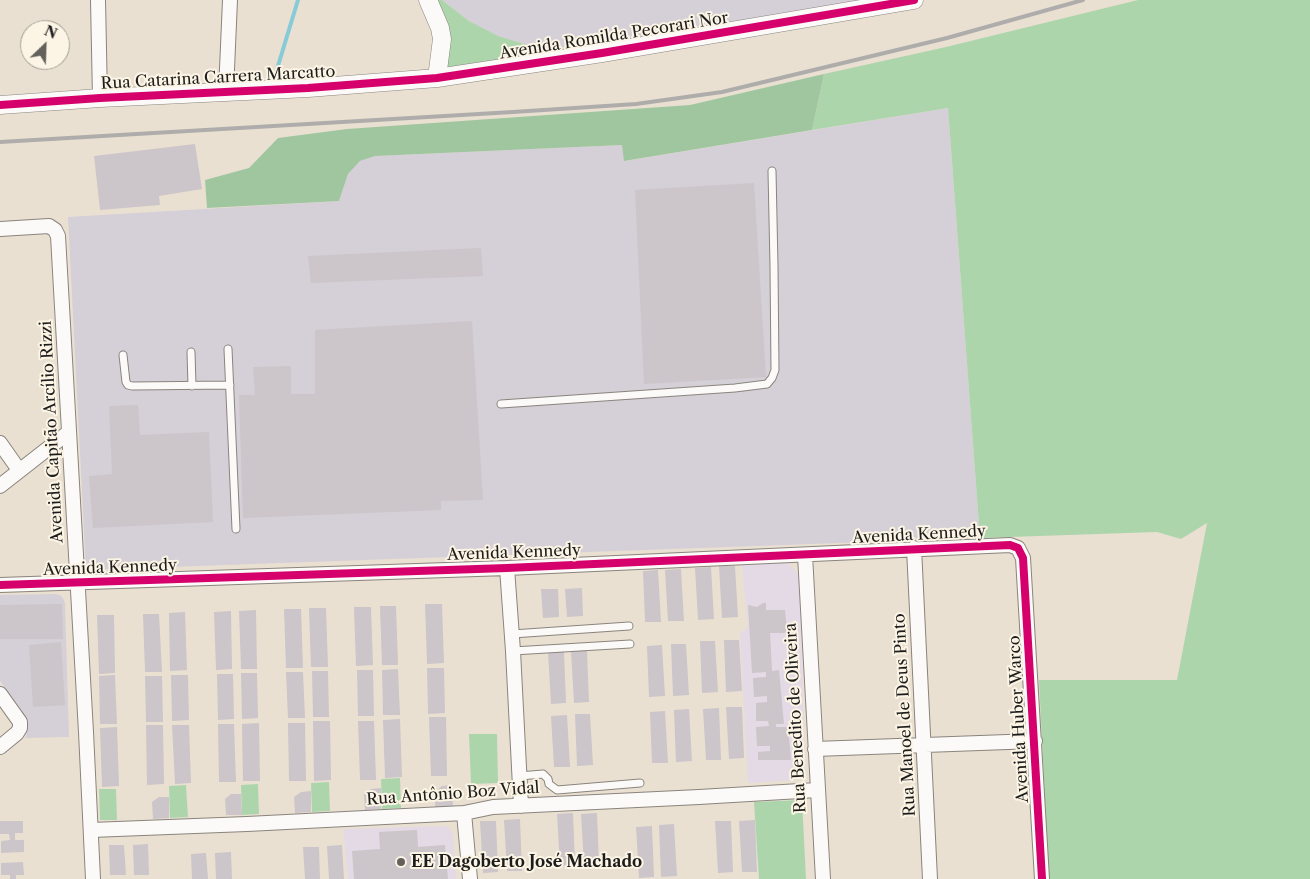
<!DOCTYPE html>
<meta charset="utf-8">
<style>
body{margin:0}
#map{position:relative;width:1310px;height:879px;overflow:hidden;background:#eae0d2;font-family:"Libre Caslon Text",serif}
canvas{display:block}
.north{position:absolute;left:20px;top:20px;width:50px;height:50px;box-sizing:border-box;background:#fcf5e5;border:1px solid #a29e95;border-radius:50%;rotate:24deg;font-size:14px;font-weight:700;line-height:20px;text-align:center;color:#1c1c1c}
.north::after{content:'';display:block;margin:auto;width:18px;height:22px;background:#64615c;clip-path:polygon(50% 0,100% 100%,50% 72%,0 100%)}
</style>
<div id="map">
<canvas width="1310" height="879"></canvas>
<div class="north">N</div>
</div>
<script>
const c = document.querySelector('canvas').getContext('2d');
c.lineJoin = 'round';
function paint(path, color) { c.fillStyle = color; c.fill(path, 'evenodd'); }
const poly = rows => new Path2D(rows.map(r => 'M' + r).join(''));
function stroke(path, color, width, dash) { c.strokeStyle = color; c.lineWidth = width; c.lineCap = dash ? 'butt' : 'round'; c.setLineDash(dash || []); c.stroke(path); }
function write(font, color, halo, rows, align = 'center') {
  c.font = font + ' "Libre Caslon Text",serif'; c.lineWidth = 4; c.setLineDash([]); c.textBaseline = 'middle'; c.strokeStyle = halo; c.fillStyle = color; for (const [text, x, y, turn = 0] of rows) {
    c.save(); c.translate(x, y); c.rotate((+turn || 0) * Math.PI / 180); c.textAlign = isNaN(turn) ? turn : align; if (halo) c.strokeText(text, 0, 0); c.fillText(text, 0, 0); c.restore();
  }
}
const built = poly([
 [787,563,796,571,800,579,805,774,804,777,798,780,748,783,740,633,748,627,742,565],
 [445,826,450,829,453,834,456,879,348,879,343,829]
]);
const industrial = poly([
 [442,0,866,0,573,49,531,46,496,36,469,21],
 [948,108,980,538,86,570,68,217,339,201,348,174,360,161,375,156,622,145,625,161],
 [55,594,60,595,63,598,65,603,69,737,26,738,27,728,21,709,0,681,0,595]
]);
const green = poly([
 [435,0,442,0,469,21,498,36,531,46,573,49,444,69],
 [1138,0,1310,0,1310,879,1049,879,1039,680,1177,680,1207,523,1181,539,1157,532,980,538,948,108,812,130,824,74,946,47],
 [469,734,497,734,498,783,471,784],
 [400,778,401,808,382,809,381,779],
 [329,782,330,811,312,812,311,783],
 [258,784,259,814,242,815,241,785],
 [186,785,188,817,170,818,169,786],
 [99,789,116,789,117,820,100,820],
 [802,800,806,879,759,879,754,802]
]);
const forest = poly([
 [824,74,812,130,624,161,622,145,375,156,360,161,348,174,339,201,207,208,205,180,249,168,278,138,347,129,690,105]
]);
const stream = poly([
 [274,79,298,0]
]);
const building = poly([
 [195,144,202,189,159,196,160,205,100,210,94,156],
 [754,183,766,377,644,384,635,190],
 [481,248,483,276,311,283,308,256],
 [472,321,483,500,441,501,441,510,243,518,239,395,255,395,253,367,291,366,291,394,315,394,315,330],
 [138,405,140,435,209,432,213,522,93,528,89,476,112,474,109,406],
 [719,566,735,566,738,617,722,618],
 [711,567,714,619,698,620,695,568],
 [681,569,684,621,668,621,665,570],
 [658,570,661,622,645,622,643,571],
 [582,588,583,616,567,617,565,589],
 [541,589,558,589,559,617,543,618],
 [763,603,766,603,766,610,785,610,787,633,770,633,772,671,779,670,784,724,776,724,776,727,788,727,791,760,758,760,758,752,770,751,770,746,757,746,756,727,769,726,768,721,756,721,756,703,767,702,767,696,754,697,753,678,766,677,766,672,752,673,748,605,757,607],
 [62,604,63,639,0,639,0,605],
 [425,604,442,604,444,663,427,664],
 [380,606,396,606,398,665,382,665],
 [354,607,371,607,373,665,356,666],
 [309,608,326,608,328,667,311,667],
 [284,609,301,609,303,668,286,668],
 [256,610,257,669,241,669,239,611],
 [231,611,232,669,216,670,214,612],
 [185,612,187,670,170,671,169,613],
 [143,614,159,614,162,672,145,672],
 [97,615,114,615,115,673,99,674],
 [724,640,739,640,742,691,726,692],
 [700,641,715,641,718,692,702,693],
 [61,642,65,705,33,707,29,645],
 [671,644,686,644,689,695,673,696],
 [662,645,665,696,649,697,647,646],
 [571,651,587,651,589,702,574,703],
 [548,652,564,652,566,703,551,704],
 [427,668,444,668,445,713,428,714],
 [398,669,400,715,383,715,382,670],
 [357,670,373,670,374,716,358,716],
 [312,671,328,671,329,717,313,717],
 [286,672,303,672,305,718,288,718],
 [241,673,257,673,258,718,242,719],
 [217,674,233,674,234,719,218,720],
 [115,675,117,724,100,724,99,676],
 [171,675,188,675,189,720,172,721],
 [145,676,162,676,163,722,146,722],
 [726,707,742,707,744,758,729,759],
 [719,708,721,760,706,760,703,709],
 [689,709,692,761,676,762,674,710],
 [665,711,668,763,652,763,650,712],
 [575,714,590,714,593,765,577,766],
 [567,715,570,767,554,767,551,716],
 [429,717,446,717,447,776,431,776],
 [400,719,402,777,385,778,383,720],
 [313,721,330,721,331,780,314,781],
 [358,721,374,721,376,780,360,780],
 [259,723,260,781,243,781,242,724],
 [288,723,305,723,306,781,289,781],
 [218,724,234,724,236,782,219,782],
 [146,725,163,725,164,784,147,785],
 [172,725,189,725,191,783,175,784],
 [117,727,119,786,102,787,100,728],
 [452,785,453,806,435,807,436,791,442,786],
 [381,788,381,809,365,810,364,794,371,789],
 [311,791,311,812,295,813,294,797,301,792],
 [231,794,241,794,242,815,226,815,225,799],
 [159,797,169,797,169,818,153,819,152,802],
 [573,813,575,865,560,866,557,814],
 [597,813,599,865,584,865,581,814],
 [520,819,522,871,507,871,504,820],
 [755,820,757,872,742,872,739,821],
 [0,821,23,821,23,833,15,833,15,840,24,840,24,852,1,853,1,841,10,840,9,834,0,834],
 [480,821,496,821,498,872,483,873],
 [715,821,731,821,733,872,718,873],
 [674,824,677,876,661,877,659,825],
 [652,826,654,877,639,878,636,827],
 [417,830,418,847,445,845,448,879,354,879,352,851,380,849,379,832],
 [148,844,149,875,134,875,133,845],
 [109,845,124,845,126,875,110,875],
 [342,845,344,879,329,879,327,846],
 [303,847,319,847,320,879,305,879],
 [231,852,232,879,216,879,215,853],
 [206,853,208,879,192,879,191,854],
 [23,862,24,875,16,875,16,879,10,879,10,875,1,875,1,863]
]);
const service = poly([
 [228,349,236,529],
 [191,352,192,386],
 [123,355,126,382,128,385,132,386,230,385],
 [501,404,735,388,767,384,772,378,775,370,774,266,772,171],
 [512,634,629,626],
 [513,651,630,644],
 [519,776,543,774,548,779,549,784,557,790,640,783]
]);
const minor = poly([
 [98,0,100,98],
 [226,92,230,0],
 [0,229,49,226,55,230,58,236,86,732,93,879],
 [0,443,19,470],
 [0,486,69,432],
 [914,548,930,879],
 [805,555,823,879],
 [507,568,513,651,521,806],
 [0,585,507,568,1010,545,1018,548,1023,558,1042,879],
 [0,694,20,722,20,728,17,733,0,747],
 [815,749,1035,741],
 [464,813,470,879],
 [91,830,247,824,464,813,493,807,699,797,817,790]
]);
const tertiary = poly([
 [428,0,440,28,442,39,437,78],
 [0,105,100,98,308,88,437,78,602,53,914,0]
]);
const rail = poly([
 [0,142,513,112,636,104,722,92,947,38,1083,0]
]);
const cycleway = poly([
 [0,105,100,98,308,88,437,78,602,53,914,0],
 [0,585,507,568,1010,545,1018,548,1023,558,1042,879]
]);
const markers = [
 [401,862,5,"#64615c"]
];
const streetNames = [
 ["Avenida Romilda Pecorari Nor",614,36,-9],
 ["Rua Catarina Carrera Marcatto",218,78,-3],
 ["Avenida Capitão Arcílio Rizzi",52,432,-93],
 ["Avenida Kennedy",919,535,-3],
 ["Avenida Kennedy",514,553,-2],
 ["Avenida Kennedy",110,568,-2],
 ["Rua Manoel de Deus Pinto",905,715,-93],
 ["Rua Benedito de Oliveira",796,718,-93],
 ["Avenida Huber Warco",1019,719,-93],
 ["Rua Antônio Boz Vidal",453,794,-4]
];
const poiNames = [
 ["EE Dagoberto José Machado",411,862]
];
paint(built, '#e3dae5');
paint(industrial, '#d5cfd7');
paint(green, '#add5ac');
paint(forest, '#a0c6a0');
stroke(stream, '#87cbd8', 4);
paint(building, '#ccc5c9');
stroke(service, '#89847d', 9);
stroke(minor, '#89847d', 16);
stroke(tertiary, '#89847d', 19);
stroke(service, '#fcfaf8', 7);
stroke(minor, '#fcfaf8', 14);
stroke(tertiary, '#fcfaf8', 18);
stroke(rail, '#aeadab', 4);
stroke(cycleway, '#d6006c', 8);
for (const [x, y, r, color] of markers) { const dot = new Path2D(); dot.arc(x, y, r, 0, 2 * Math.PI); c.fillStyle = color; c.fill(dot); stroke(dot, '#fcf5e5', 2); }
write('16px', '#1c1c1c', '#fcf5e5', streetNames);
write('bold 16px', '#1c1c1c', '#fcf5e5', poiNames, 'left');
</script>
